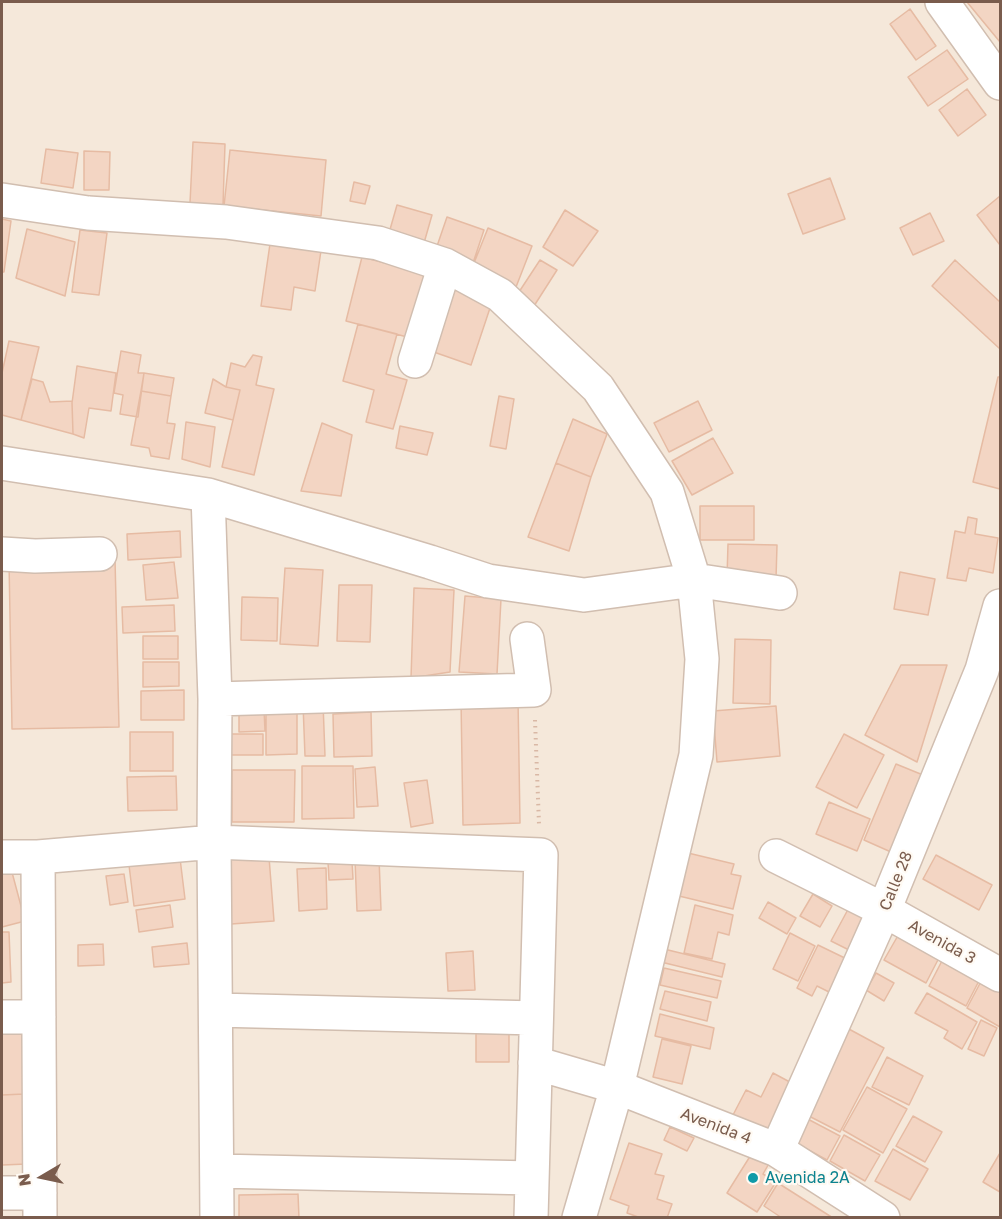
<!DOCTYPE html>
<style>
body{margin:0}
#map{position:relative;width:1002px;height:1219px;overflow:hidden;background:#fdf6ec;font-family:"Golos Text",sans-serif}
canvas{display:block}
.frame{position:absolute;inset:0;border:3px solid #7a5c4d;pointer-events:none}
.north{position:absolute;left:12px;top:1147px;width:60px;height:60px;-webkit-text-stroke:4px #fffaf3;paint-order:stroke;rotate:261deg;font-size:16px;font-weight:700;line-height:24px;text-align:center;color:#7a5c4d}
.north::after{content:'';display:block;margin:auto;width:21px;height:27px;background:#7a5c4d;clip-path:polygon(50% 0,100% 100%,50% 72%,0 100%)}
</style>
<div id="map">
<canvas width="1002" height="1219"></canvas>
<div class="frame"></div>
<div class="north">N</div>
</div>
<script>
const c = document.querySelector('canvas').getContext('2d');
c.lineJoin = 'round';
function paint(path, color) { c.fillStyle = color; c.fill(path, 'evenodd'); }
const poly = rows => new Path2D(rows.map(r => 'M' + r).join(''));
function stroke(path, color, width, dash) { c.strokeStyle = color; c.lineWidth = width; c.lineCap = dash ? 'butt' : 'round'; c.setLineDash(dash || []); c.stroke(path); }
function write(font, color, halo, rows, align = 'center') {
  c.font = font + ' "Golos Text",sans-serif'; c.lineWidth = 4.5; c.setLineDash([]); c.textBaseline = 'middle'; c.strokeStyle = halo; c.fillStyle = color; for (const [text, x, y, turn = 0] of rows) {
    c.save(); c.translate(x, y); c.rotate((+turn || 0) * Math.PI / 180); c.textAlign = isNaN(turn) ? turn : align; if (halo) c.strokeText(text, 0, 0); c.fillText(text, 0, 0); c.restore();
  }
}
const residential = poly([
 [2,2,1000,2,1000,1217,2,1217]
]);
const building = poly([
 [967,2,1000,2,1000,42,967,2],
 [910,9,936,46,916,60,890,24,910,9],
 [947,50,968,79,928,106,908,77,947,50],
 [967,89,986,115,958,136,939,110,967,89],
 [193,142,225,144,223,205,190,203,193,142],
 [46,149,78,153,73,188,41,183,46,149],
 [230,150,326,160,321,216,224,206,230,150],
 [84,151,110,152,109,190,84,190,84,151],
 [830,178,845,219,803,234,788,194,830,178],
 [354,182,370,186,365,204,350,201,354,182],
 [1000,196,1000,245,977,215,1000,196],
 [397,205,432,215,424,243,389,233,397,205],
 [565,210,598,231,573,266,543,247,565,210],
 [930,213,944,241,913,255,900,228,930,213],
 [447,217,484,230,473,263,436,249,447,217],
 [2,219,11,221,4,272,2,272,2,219],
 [488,228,532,246,516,287,472,268,488,228],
 [27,229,75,242,65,296,16,278,27,229],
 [80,230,107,233,99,295,72,292,80,230],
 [271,237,322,244,315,291,294,287,291,310,261,306,271,237],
 [362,257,428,274,411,338,346,321,362,257],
 [540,260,557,270,534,306,517,295,540,260],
 [955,260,1000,302,1000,349,932,286,955,260],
 [449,287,492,302,471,365,428,350,449,287],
 [358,324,397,334,386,374,407,380,393,429,366,422,374,390,343,381,358,324],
 [9,341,39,347,21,420,2,415,2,373,9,341],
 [121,351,141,355,138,373,144,373,138,417,120,414,123,395,114,393,121,351],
 [253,355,262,357,256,385,274,389,254,475,222,467,240,390,226,387,231,363,245,367,253,355],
 [77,366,116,373,111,411,89,408,84,438,73,434,72,403,77,366],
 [144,373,174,378,171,396,141,391,144,373],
 [998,377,1000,377,1000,489,973,482,998,377],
 [32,379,43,382,50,402,72,401,73,434,21,420,32,379],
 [213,379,226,387,240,390,233,420,205,413,213,379],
 [141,391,171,396,167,423,175,424,169,459,151,456,149,448,131,445,141,391],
 [499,396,514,399,506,449,490,446,499,396],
 [698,401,712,430,669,452,654,423,698,401],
 [573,419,607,434,591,477,556,463,573,419],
 [186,422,215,427,210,467,182,459,186,422],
 [322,423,352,435,341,496,301,491,322,423],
 [400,426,433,433,427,455,396,448,400,426],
 [713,438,733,473,692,495,672,461,713,438],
 [556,463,591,477,569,551,528,537,556,463],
 [700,506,754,506,754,540,700,540,700,506],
 [968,517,977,519,975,534,998,538,993,573,969,568,966,581,947,578,955,531,965,533,968,517],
 [180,531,181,557,128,560,127,534,180,531],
 [728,544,777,545,776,579,727,577,728,544],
 [115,559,119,727,12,729,9,561,115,559],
 [174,562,178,598,146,600,143,565,174,562],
 [285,568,323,570,318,646,280,644,285,568],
 [900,572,935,579,928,615,894,609,900,572],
 [339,585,372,585,370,642,337,641,339,585],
 [414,588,454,590,450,672,411,678,414,588],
 [465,596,501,599,497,674,459,672,465,596],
 [242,597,278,598,277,641,241,640,242,597],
 [174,605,175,631,123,633,122,607,174,605],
 [143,636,178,636,178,659,143,659,143,636],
 [735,639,771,640,770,704,733,703,735,639],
 [143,662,179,662,179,686,143,687,143,662],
 [901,665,947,665,917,762,865,735,901,665],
 [184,690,184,720,141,720,141,691,184,690],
 [518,699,520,823,463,825,461,700,518,699],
 [297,700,297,754,266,755,266,701,297,700],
 [323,703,325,756,305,756,303,704,323,703],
 [776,706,780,756,717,762,713,711,776,706],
 [239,709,264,709,265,731,239,732,239,709],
 [371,712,372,756,334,757,333,714,371,712],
 [130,732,173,732,173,771,130,771,130,732],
 [225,734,263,734,263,755,225,755,225,734],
 [844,734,884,755,857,808,816,787,844,734],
 [896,764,923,775,891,852,864,840,896,764],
 [302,766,353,766,354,818,302,819,302,766],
 [375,767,378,806,357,807,355,769,375,767],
 [232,770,295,770,294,822,232,822,232,770],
 [176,776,177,810,128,811,127,777,176,776],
 [427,780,433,823,411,827,404,783,427,780],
 [829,802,870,819,857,851,816,834,829,802],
 [179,850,185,899,134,906,128,857,179,850],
 [688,853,734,864,731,874,741,876,733,909,679,896,688,853],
 [936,855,992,885,979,910,923,879,936,855],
 [269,857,274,921,231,924,227,859,269,857],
 [379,858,381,910,357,911,355,859,379,858],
 [9,861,25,921,2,927,2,863,9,861],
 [352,861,353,879,329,880,328,862,352,861],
 [326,868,327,909,299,911,297,869,326,868],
 [124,874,128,902,110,905,106,876,124,874],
 [813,894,832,906,820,927,800,916,813,894],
 [768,902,796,918,787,934,759,918,768,902],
 [852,902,876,914,857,954,831,941,852,902],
 [170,905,173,927,139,932,136,910,170,905],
 [695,905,733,915,729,935,718,932,712,959,684,953,695,905],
 [2,932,9,932,11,982,2,983,2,932],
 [900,932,941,954,926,983,884,960,900,932],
 [790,933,815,946,798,981,773,969,790,933],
 [187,943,189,964,154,967,152,947,187,943],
 [103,944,104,965,78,966,78,945,103,944],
 [818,945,853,962,837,996,817,986,812,996,797,988,818,945],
 [664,949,725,964,722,977,661,962,664,949],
 [473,951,475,990,448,991,446,953,473,951],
 [945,955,982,975,966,1006,929,986,945,955],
 [664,968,721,981,717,998,660,985,664,968],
 [986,972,1000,980,1000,1027,967,1008,986,972],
 [876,973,894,983,884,1001,866,990,876,973],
 [665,991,711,1002,707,1021,660,1009,665,991],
 [927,993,977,1022,962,1049,944,1038,948,1031,915,1013,927,993],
 [660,1014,714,1028,710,1049,655,1036,660,1014],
 [981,1020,997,1028,984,1056,968,1049,981,1020],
 [847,1028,884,1048,840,1132,803,1113,847,1028],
 [476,1031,509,1031,509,1062,476,1062,476,1031],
 [2,1032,22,1032,24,1094,2,1095,2,1032],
 [662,1039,691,1046,682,1084,653,1077,662,1039],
 [887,1057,923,1076,909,1105,872,1087,887,1057],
 [773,1073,801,1088,776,1137,733,1115,746,1090,761,1097,773,1073],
 [867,1087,907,1109,883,1153,843,1130,867,1087],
 [24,1094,27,1164,2,1165,2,1095,24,1094],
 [802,1116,840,1136,827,1160,790,1140,802,1116],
 [913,1116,942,1132,925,1162,896,1146,913,1116],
 [670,1127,694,1138,687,1151,664,1140,670,1127],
 [844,1135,880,1155,865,1181,830,1161,844,1135],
 [629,1143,662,1154,655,1174,664,1176,657,1199,672,1204,667,1218,641,1218,627,1213,629,1206,610,1199,629,1143],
 [893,1149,928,1169,910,1200,875,1181,893,1149],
 [754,1150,771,1160,763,1174,776,1182,757,1212,727,1193,754,1150],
 [1000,1153,1000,1192,983,1182,1000,1153],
 [778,1183,833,1218,782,1218,764,1206,778,1183],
 [298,1194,299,1218,239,1218,239,1195,298,1194]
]);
const path = poly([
 [535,720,539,824]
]);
const minor = poly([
 [942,2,1000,83],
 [2,200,88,213,226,222,378,243,445,265,500,295,598,388,667,492,694,580,702,659,696,755,617,1087,579,1218],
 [415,361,445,265],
 [2,463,208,495,430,562,488,581,584,595,694,580,780,593],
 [208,495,215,699,214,842,217,1218],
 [2,554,35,556,100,554],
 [215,699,534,690,527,639],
 [776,856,884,910,1000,975],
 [2,857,38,857,214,842,541,855,531,1218],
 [38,857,40,1218],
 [216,1010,536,1018],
 [2,1017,39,1017],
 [535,1063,617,1087,777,1150,883,1218],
 [777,1150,884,910,982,670,1000,606],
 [217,1171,532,1178],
 [2,1193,40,1193]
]);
const markers = [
 [753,1178,6,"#0f9aa8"]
];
const streetNames = [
 ["Calle 28",896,881,-68],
 ["Avenida 3",942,942,29],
 ["Avenida 4",716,1126,21]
];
const cultureNames = [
 ["Avenida 2A",765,1178]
];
paint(residential, '#f5e8da');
paint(building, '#f3d5c3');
stroke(building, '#e6bba3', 1.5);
stroke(minor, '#d1beb0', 36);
stroke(path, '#d9b8a5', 4, [1.5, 4.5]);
stroke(minor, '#fff', 33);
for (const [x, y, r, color] of markers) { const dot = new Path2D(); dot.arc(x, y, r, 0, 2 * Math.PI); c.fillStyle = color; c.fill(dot); stroke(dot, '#fffaf3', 2); }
write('16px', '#7a5c4d', '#fffaf3', streetNames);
write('16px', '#0d838f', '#fffaf3', cultureNames, 'left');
</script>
